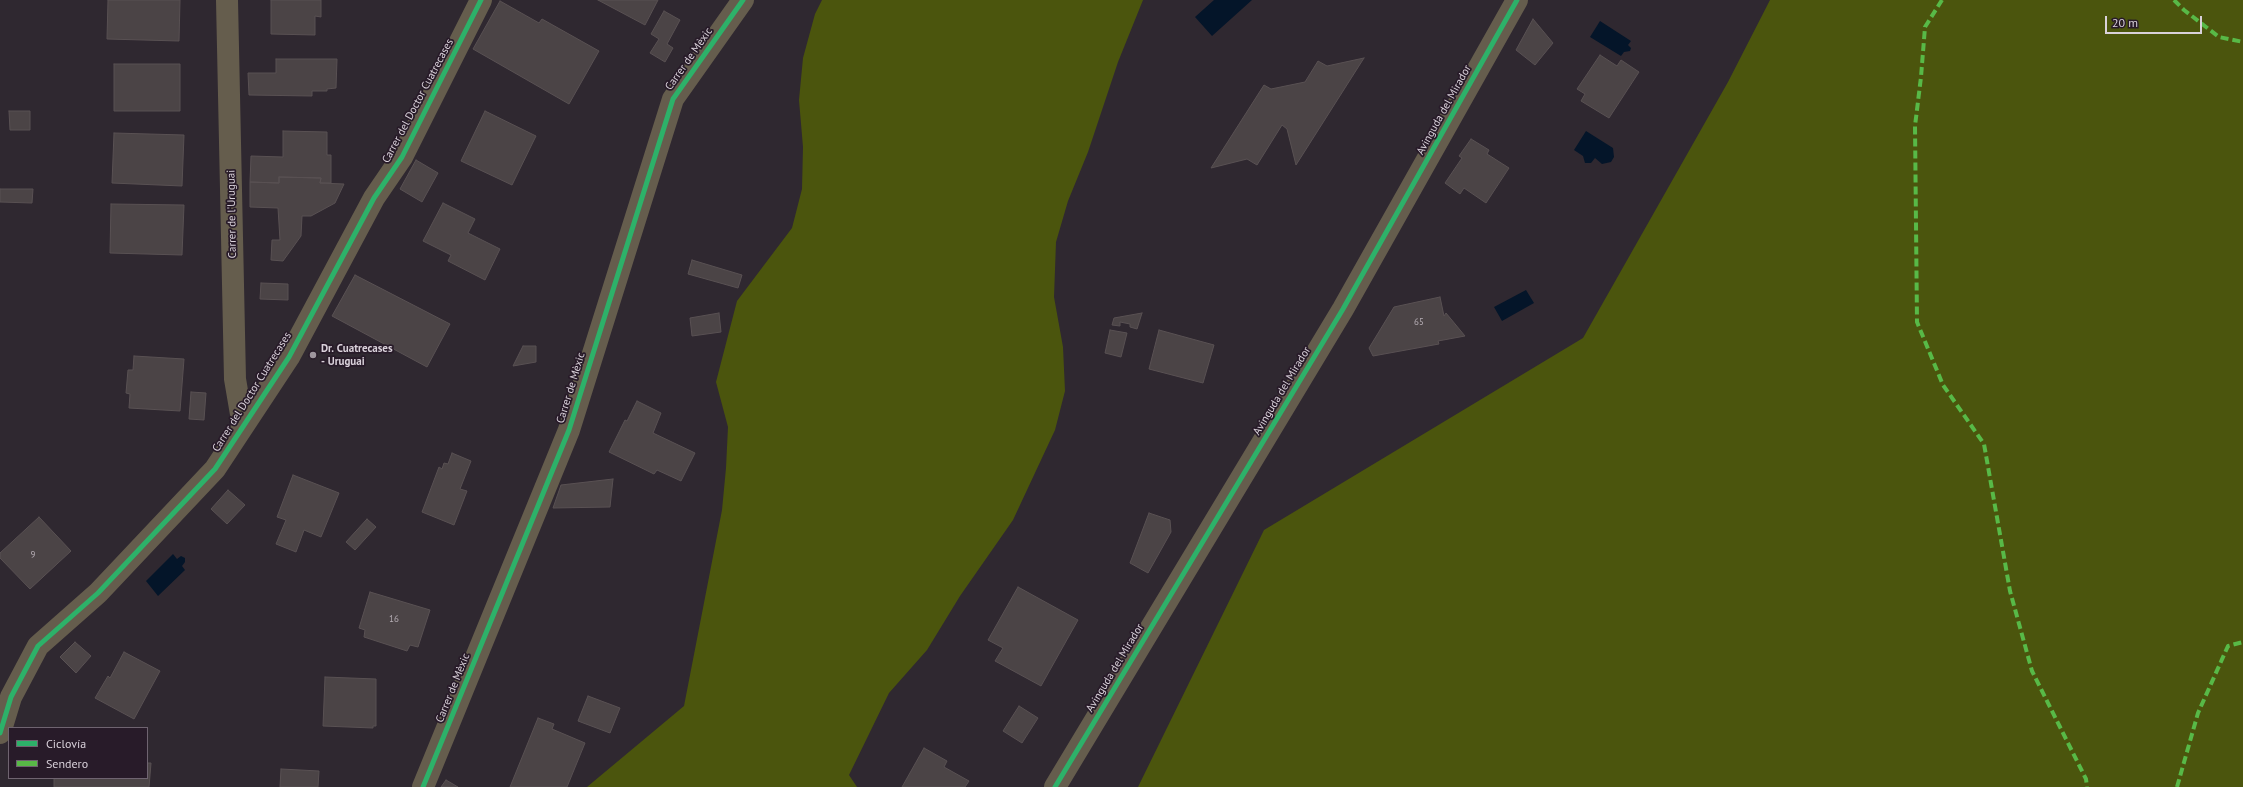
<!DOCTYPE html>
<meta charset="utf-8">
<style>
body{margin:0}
#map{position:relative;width:2243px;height:787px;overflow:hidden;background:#2f2830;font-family:"PT Sans",sans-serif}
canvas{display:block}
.legend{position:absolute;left:8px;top:727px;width:140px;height:52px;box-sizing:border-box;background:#281b29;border:1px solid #6f6470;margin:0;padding:5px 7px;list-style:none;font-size:12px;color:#d9d1da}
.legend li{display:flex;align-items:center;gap:8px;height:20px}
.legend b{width:20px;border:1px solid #6f6470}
.scale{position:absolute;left:2105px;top:16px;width:97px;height:18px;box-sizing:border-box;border:2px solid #d9d1da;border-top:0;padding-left:5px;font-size:12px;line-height:14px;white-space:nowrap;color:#d9d1da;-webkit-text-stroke:3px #281b29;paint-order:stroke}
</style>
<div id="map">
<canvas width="2243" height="787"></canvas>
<ul class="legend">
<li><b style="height:5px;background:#2db169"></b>Ciclovía</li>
<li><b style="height:5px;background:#58b947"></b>Sendero</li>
</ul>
<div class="scale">20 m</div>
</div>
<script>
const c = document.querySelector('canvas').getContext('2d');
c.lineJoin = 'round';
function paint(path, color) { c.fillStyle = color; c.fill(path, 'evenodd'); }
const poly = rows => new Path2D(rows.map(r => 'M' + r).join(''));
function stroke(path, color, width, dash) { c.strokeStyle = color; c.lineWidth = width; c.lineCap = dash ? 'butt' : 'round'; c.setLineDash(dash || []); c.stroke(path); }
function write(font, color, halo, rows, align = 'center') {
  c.font = font + ' "PT Sans",sans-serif'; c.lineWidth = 3.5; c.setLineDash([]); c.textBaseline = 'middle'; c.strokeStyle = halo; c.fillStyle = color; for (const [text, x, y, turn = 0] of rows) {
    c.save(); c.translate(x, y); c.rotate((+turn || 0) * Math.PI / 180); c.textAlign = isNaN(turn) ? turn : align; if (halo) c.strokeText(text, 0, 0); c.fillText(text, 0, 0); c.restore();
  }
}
const forest = poly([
 [822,0,1143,0,1118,62,1088,152,1068,201,1056,242,1054,297,1063,347,1065,391,1055,430,1013,520,960,596,927,650,889,693,849,775,857,787,587,787,684,706,722,510,726,468,728,427,716,382,737,301,792,228,802,189,803,147,799,100,803,58,815,14],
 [1770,0,2243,0,2243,787,1138,787,1264,530,1583,338,1728,82]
]);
const water = poly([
 [1214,0,1252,0,1212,36,1195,17],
 [1600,21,1631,41,1628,45,1631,48,1630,51,1624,52,1621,56,1590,37],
 [1586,131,1613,148,1614,157,1611,162,1602,164,1595,158,1591,163,1585,163,1583,156,1574,150],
 [1526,290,1534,303,1502,321,1494,307],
 [173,554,177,559,181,556,185,558,185,562,182,566,185,570,158,596,146,581]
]);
const building = poly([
 [108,0,180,0,179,41,107,39,108,0],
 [271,0,321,0,321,17,315,16,315,35,271,34,271,0],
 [598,0,658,0,645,25,598,0],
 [500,1,539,23,542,19,599,51,569,104,473,49,500,1],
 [664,11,680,20,667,44,673,48,665,62,650,53,659,39,651,34,664,11],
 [1533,19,1553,43,1535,65,1516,50,1533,19],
 [1600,55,1617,66,1621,60,1639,72,1609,118,1581,101,1585,94,1577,89,1600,55],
 [1364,58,1296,165,1287,129,1282,125,1257,165,1247,159,1211,168,1264,85,1271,89,1305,82,1318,61,1327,66,1364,58],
 [276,59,337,59,336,88,327,89,327,91,312,91,312,96,249,95,248,73,276,73,276,59],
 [114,64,180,64,180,111,114,111,114,64],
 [9,111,30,111,30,130,10,130,9,111],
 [485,111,536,136,512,185,461,161,485,111],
 [283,131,327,132,327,155,331,155,331,183,320,183,321,178,279,177,279,183,250,182,251,156,283,157,283,131],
 [114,133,184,135,182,186,112,183,114,133],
 [1471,139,1489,150,1487,154,1509,168,1486,203,1464,188,1460,194,1445,183,1462,158,1459,156,1471,139],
 [416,160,438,173,422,202,400,189,416,160],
 [279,177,321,178,320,183,344,184,335,203,311,216,302,216,301,236,283,261,271,260,272,240,280,240,278,208,250,207,250,182,279,183,279,177],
 [0,189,33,189,32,203,0,202,0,189],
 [443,203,475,219,468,233,500,249,485,280,448,261,451,255,423,241,443,203],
 [111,204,184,205,182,255,110,253,111,204],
 [692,260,742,275,738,288,688,274,692,260],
 [355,275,450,324,427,367,332,316,355,275],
 [261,283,288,284,288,300,260,299,261,283],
 [1440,297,1444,316,1446,313,1465,336,1438,341,1439,344,1373,356,1369,348,1394,307,1440,297],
 [719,313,721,332,692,336,690,318,719,313],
 [1142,313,1137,329,1130,327,1130,324,1120,322,1120,326,1112,325,1114,318,1142,313],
 [1110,330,1127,333,1121,357,1105,353,1110,330],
 [1159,330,1214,345,1203,383,1149,369,1159,330],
 [523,346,536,346,536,362,513,366,523,346],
 [134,356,184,359,180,411,129,408,130,394,126,393,128,370,133,370,134,356],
 [191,392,206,393,204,420,189,419,191,392],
 [637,401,661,413,653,433,695,453,681,481,657,470,654,474,609,452,625,420,627,421,637,401],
 [452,453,471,461,460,489,467,491,454,525,422,512,439,467,442,469,444,463,448,464,452,453],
 [293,475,339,493,321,537,304,530,296,552,276,544,286,520,277,517,293,475],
 [613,479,610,507,553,508,561,485,613,479],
 [228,490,245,505,227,524,211,509,228,490],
 [1149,513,1170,520,1171,532,1148,573,1130,563,1149,513],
 [39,517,71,551,30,589,0,558,0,553,39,517],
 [367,519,376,527,355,550,346,542,367,519],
 [1018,587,1078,620,1041,686,995,661,1003,648,988,640,1018,587],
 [370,592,430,610,418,647,410,645,407,651,364,637,365,630,359,628,370,592],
 [75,642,91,656,76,673,60,657,75,642],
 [124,652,160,671,134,719,95,698,108,676,110,678,124,652],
 [325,677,376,679,376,726,373,726,373,728,323,726,325,677],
 [588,696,620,708,610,733,578,721,588,696],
 [1019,706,1038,718,1022,743,1003,731,1019,706],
 [538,718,554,724,552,729,585,743,567,787,510,787,538,718],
 [924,748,947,761,944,767,969,781,965,787,902,787,924,748],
 [147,763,151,763,149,787,54,787,54,778,147,778,147,763],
 [281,769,319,771,318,787,280,787,281,769],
 [446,780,458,787,441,787,446,780]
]);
const street = poly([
 [227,0,235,379,243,426],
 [0,733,11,697,38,646,98,593,215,469,289,357,374,198,402,157,481,0],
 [423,787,569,430,673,99,743,0],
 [1055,787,1343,309,1517,0]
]);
const quiet = poly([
 [1942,0,1925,27,1921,77,1915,126,1917,322,1943,385,1984,444,2010,591,2032,671,2086,779,2087,787],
 [2174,0,2184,10,2219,37,2243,42],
 [2177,787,2198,713,2228,646,2243,642]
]);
const cycleway = poly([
 [0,733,11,697,38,646,98,593,215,469,289,357,374,198,402,157,481,0],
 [423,787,569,430,673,99,743,0],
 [1055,787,1343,309,1517,0]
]);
const markers = [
 [313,355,4,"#9e969e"]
];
const numberNames = [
 ["65",1419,322],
 ["9",33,555],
 ["16",394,619]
];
const streetNames = [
 ["Carrer de Mèxic",689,59,-55],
 ["Carrer del Doctor Cuatrecases",418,101,-62],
 ["Avinguda del Mirador",1444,110,-61],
 ["Carrer de l'Uruguai",232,214,-91],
 ["Carrer de Mèxic",571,388,-73],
 ["Avinguda del Mirador",1282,391,-59],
 ["Carrer del Doctor Cuatrecases",252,392,-58],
 ["Avinguda del Mirador",1115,668,-59],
 ["Carrer de Mèxic",453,688,-68]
];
const poiNames = [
 ["Dr. Cuatrecases",321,349],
 ["- Uruguai",321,362]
];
paint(forest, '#4b550d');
paint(water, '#041529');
paint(building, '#4b4446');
stroke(building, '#595153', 1);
stroke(street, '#655d4d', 22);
stroke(quiet, '#58b947', 4, [8, 4]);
stroke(cycleway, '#2db169', 5);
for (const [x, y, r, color] of markers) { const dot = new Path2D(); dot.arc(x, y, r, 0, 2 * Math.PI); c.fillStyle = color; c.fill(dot); stroke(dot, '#281b29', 1.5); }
write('9px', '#b6aeb5', null, numberNames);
write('11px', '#d9d1da', '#281b29', streetNames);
write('bold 11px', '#d9d1da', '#281b29', poiNames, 'left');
</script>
